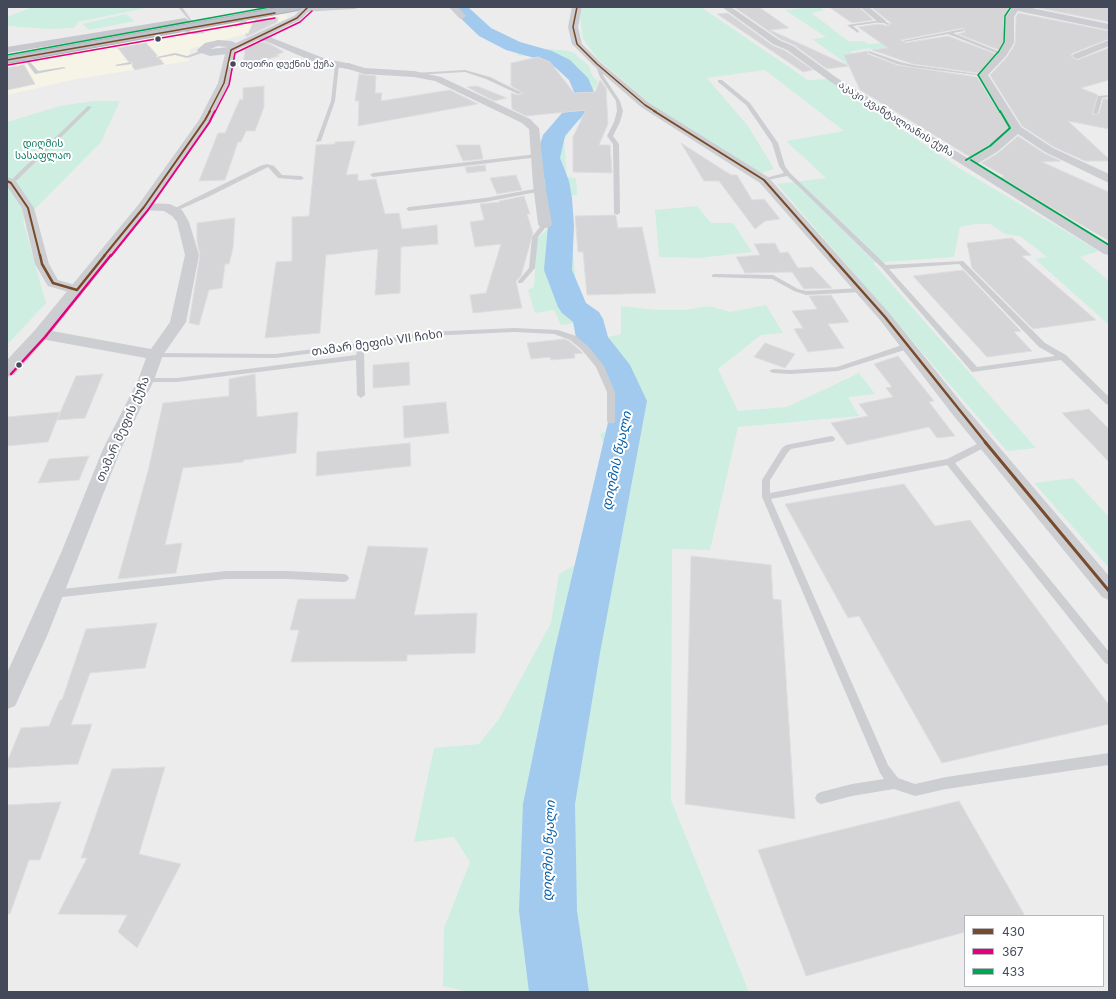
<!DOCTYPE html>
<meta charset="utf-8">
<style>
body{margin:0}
#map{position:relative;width:1116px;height:999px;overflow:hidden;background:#edecec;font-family:Inter,sans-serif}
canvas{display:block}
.frame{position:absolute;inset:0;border:8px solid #434959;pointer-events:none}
.legend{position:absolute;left:964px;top:915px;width:140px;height:72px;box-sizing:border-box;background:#fff;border:1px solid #b4b6bd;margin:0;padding:5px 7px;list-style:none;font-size:12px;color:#434959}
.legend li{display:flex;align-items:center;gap:8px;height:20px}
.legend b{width:20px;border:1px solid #b4b6bd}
</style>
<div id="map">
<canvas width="1116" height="999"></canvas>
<div class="frame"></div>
<ul class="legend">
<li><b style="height:5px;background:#7a4b2a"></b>430</li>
<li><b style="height:5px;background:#e5007d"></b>367</li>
<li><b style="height:5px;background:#00a651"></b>433</li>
</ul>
</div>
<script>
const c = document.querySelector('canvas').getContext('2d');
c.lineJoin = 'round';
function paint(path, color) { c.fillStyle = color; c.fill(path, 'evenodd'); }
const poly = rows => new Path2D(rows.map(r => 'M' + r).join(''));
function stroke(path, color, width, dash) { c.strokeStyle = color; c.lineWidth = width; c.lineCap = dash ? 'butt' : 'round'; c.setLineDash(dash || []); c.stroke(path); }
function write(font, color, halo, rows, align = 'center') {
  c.font = font + ' Inter,"Noto Sans Georgian",sans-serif'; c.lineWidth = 4; c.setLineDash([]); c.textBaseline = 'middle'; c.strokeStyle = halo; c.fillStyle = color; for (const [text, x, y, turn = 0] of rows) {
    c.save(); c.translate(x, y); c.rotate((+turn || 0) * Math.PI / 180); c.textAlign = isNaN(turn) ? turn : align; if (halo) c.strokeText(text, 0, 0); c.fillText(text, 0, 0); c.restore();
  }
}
const commercial = poly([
 [281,14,287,15,287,18,256,31,190,49,189,61,76,79,7,95,7,63,269,15]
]);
const green = poly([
 [32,7,151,7,78,22,74,28,49,29,7,26,7,17],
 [583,7,701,7,808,80,828,79,959,168,1099,251,1080,257,1109,281,1109,325,1035,259,1047,257,1020,236,1005,234,990,224,975,224,960,227,954,257,873,263,1036,448,1007,451,777,184,826,178,786,141,844,131,765,70,707,78,748,126,767,157,774,169,761,173,654,107,597,58,583,39,580,15],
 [811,7,820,7,824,10,812,13,848,41,864,41,869,44,897,42,923,52,965,54,911,64,868,48,850,52,872,64,862,75,812,39,826,37,785,10],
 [126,14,135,21,89,30,82,24],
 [550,49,569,51,574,53,589,66,592,75,598,82,595,88,591,91,593,102,583,121,577,119,564,140,567,177,576,178,577,195,568,196,577,296,608,337,621,334,621,306,656,310,685,310,710,306,730,312,766,305,783,333,761,335,718,369,738,411,787,407,859,373,875,394,848,397,859,416,738,427,710,550,672,549,671,800,749,992,469,992,443,986,444,928,470,862,454,837,414,842,434,748,479,744,499,719,551,623,559,574,579,563,606,451,600,434,617,427,621,402,609,369,580,334,575,323,561,325,554,310,535,313,528,290,534,287,537,239,549,228,543,184,540,141,546,141,549,134,574,107,577,98,566,71,552,62,536,55,519,56,517,53],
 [93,101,120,101,101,142,23,221,46,303,7,345,7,122,60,106],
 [697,206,711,223,733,223,752,252,699,258,659,257,655,210],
 [1073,478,1109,517,1109,568,1034,483]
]);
const river = poly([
 [449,7,468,7,491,28,520,42,552,51,570,60,588,78,594,92,589,108,565,136,560,158,569,181,572,198,574,226,572,270,586,303,599,312,603,319,608,337,630,365,647,401,600,653,575,804,577,911,589,992,529,992,519,911,523,804,554,653,613,401,597,367,576,338,573,322,562,313,558,307,544,270,548,226,546,198,545,181,536,158,543,135,568,106,574,92,569,80,556,68,538,59,506,50,479,36,449,7]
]);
const building = poly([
 [734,7,759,7,789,28,770,30,849,66,827,69,794,45,780,39,734,7],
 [829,7,859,7,873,20,852,23,829,7],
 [871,7,1007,7,1009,10,1004,17,1003,43,999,50,958,34,965,32,963,28,901,40,904,43,948,36,996,54,978,73,913,64,872,50,888,48,858,27,878,24,889,26,891,23,871,7],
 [1034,7,1109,7,1109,22,1034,7],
 [728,13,772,45,786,51,813,70,803,72,717,14,728,13],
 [1018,13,1109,31,1109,39,1073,53,1071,56,1077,60,1109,48,1109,80,1081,88,1098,95,1092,115,1099,113,1103,99,1109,99,1109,129,1068,121,1109,159,1109,161,1085,161,1054,147,1022,126,990,75,1007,57,1015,44,1016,17,1018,13],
 [278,18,277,22,246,37,246,33,248,34,254,21,257,19,278,18],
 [258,42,268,43,284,52,276,55,279,56,243,66,245,50,241,51,242,49,258,42],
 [146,43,157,55,156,57,160,59,164,64,135,70,132,66,133,63,128,61,118,48,146,43],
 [868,51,868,54,897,65,977,77,1009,128,988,147,970,157,860,90,844,55,868,51],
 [538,57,550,62,574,93,595,92,600,80,606,88,608,124,599,145,610,145,612,173,573,172,573,137,586,110,526,116,512,109,511,93,518,95,523,93,511,86,511,63,538,57],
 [24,65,35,84,7,90,7,68,24,65],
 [359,74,376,76,375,93,382,93,381,101,450,90,478,104,358,126,359,101,355,101,359,74],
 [264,86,264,107,255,131,246,131,241,142,238,142,225,180,199,181,218,133,225,133,240,99,243,100,243,88,264,86],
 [477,86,507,98,494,101,467,87,477,86],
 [1018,136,1044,153,1061,161,1042,162,1109,192,1109,241,1047,205,1001,177,1004,176,981,163,998,153,1018,136],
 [355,141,346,175,358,174,358,181,376,179,385,214,399,213,402,229,437,225,438,244,401,247,400,293,375,295,378,249,326,255,320,333,265,338,276,262,292,261,292,217,309,216,316,145,335,144,335,142,355,141],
 [681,143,731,175,737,175,752,200,764,199,780,219,765,221,755,229,719,181,704,181,681,143],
 [456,145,480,145,483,159,463,161,456,145],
 [485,165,486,171,467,173,465,167,485,165],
 [516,175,522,190,497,194,490,178,516,175],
 [524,196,530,214,527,214,533,233,521,276,516,281,522,308,473,313,470,295,486,293,501,244,475,247,470,222,484,220,480,204,500,202,499,201,524,196],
 [615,215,616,216,618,228,642,227,656,293,587,295,583,252,578,252,575,216,615,215],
 [235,218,233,248,229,264,225,264,222,288,209,290,199,325,189,323,200,255,197,242,197,223,235,218],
 [1012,238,1031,255,1022,256,1096,320,1033,329,972,268,967,243,1012,238],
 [775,243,780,253,788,252,798,268,812,267,832,288,804,289,792,272,745,273,736,257,760,255,754,244,775,243],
 [963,270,1021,331,1014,332,1032,351,987,357,913,276,963,270],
 [831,295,849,322,828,324,844,348,808,352,794,329,803,328,792,311,817,309,809,296,831,295],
 [564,339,569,341,583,353,574,354,575,358,551,360,550,357,531,359,527,343,564,339],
 [765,343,795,354,785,368,754,357,765,343],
 [898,356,934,401,929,402,955,436,937,438,929,427,847,445,831,423,868,416,859,404,893,397,886,388,892,387,874,364,898,356],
 [409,362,410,385,373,388,373,365,409,362],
 [103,374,85,418,57,420,76,376,103,374],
 [255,374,257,417,298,412,296,453,244,460,243,462,183,468,165,545,182,543,176,573,118,579,148,471,163,403,229,396,229,379,255,374],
 [446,402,449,433,404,438,403,406,446,402],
 [1089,409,1109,429,1109,462,1062,413,1089,409],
 [60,412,48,442,7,446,7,417,60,412],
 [410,443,411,466,316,476,317,452,410,443],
 [89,456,79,480,38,483,49,459,89,456],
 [904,484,935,526,970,520,1109,705,1109,724,942,763,859,616,848,618,785,504,904,484],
 [368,546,428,548,414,615,477,613,475,653,407,655,407,661,291,662,299,630,290,630,298,599,355,599,368,546],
 [691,556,771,565,773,599,781,600,795,819,685,804,691,556],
 [157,623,145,668,90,673,71,725,92,724,78,764,7,768,7,762,21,728,49,726,60,700,62,700,86,629,157,623],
 [165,767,139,854,181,864,137,948,118,932,127,915,58,914,87,858,81,858,112,769,165,767],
 [959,801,1025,916,965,916,965,932,806,976,758,850,959,801],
 [61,802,40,860,29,860,10,914,7,914,7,805,61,802]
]);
const service = poly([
 [178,7,182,7,192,21,190,21,178,7],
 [245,16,247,17,246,23,235,27,235,25,243,21,243,17,245,16],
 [882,20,890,24,888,25,881,22,853,26,859,31,858,33,847,25,882,20],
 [179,29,193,32,203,32,205,33,193,34,178,31,179,29],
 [963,29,964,31,953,33,1005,54,1001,55,948,34,904,42,902,41,963,29],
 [203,50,205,52,187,58,175,55,159,58,157,57,175,53,187,56,203,50],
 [869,51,900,62,913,65,985,75,983,76,913,67,897,64,869,53,869,51],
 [28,56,30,57,31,63,38,71,64,67,66,68,35,74,27,63,26,57,28,56],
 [130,62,132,64,117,66,115,65,130,62],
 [597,63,599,64,604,77,620,101,623,111,620,122,613,136,619,144,620,213,617,215,614,213,613,144,607,136,614,122,617,111,616,101,600,77,595,64,597,63],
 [337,64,339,65,335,101,321,141,316,142,331,101,335,65,337,64],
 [465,70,490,77,522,93,518,94,486,79,465,72,414,75,412,74,414,73,465,70],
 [718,80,722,80,750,103,778,143,785,166,790,173,886,265,963,261,1045,343,1066,355,1109,397,1109,405,1106,404,1061,360,972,372,882,268,796,184,787,176,762,181,762,179,784,173,779,166,772,143,746,105,718,82,718,80],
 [959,264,1039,347,1055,356,977,367,889,269,959,264],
 [1109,95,1109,97,1102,98,1098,113,1093,114,1098,96,1109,95],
 [88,106,92,107,13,184,9,184,9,182,88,106],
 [537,154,540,156,539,157,373,177,370,175,373,173,537,154],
 [267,164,274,166,282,175,301,176,304,178,301,180,278,178,268,167,208,197,174,212,169,211,260,166,267,164],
 [540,188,542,189,542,191,485,202,409,211,406,209,409,207,485,198,540,188],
 [543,223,548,224,538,237,535,268,522,283,518,283,518,281,529,268,532,237,543,223],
 [714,274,773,275,798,289,806,291,861,288,864,290,861,292,806,295,794,291,772,279,712,277,712,275,714,274],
 [514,328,558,330,576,336,588,346,604,366,615,392,615,421,614,423,608,423,607,421,607,392,596,367,582,350,570,340,554,334,514,332,427,336,361,347,275,358,155,357,151,355,155,353,275,354,361,343,427,332,514,328],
 [905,344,911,344,912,346,911,348,838,371,790,374,773,373,769,371,773,369,790,370,837,367,905,344],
 [357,351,360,351,364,353,365,395,361,398,357,395,356,360,177,382,146,382,142,380,146,378,177,378,356,355,357,351],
 [831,436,834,437,835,439,834,441,791,449,788,452,770,480,770,493,947,459,983,441,989,441,990,443,989,445,955,463,1109,652,1109,665,1105,663,947,465,771,499,888,765,898,778,915,784,946,777,1109,753,1109,765,946,789,915,796,894,789,852,796,821,804,817,802,815,798,817,794,821,792,852,784,884,779,880,773,762,497,762,480,782,448,786,445,831,436],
 [226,571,288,571,344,574,347,575,349,578,347,581,344,582,288,579,226,579,53,598,49,597,48,594,49,591,53,590,226,571]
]);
const minor = poly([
 [304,7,359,7,355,9,301,12,300,10,304,7],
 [449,7,458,7,466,16,462,19,459,18,449,7],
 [722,7,731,7,779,40,793,46,837,78,969,159,989,148,1011,128,978,75,999,53,1004,43,1006,17,1013,7,1020,7,1014,17,1014,43,1006,56,988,75,1021,127,1053,148,1109,174,1109,183,1045,152,1018,134,997,152,977,164,1109,245,1109,255,1104,254,831,82,787,50,773,44,722,7],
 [860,7,869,7,886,21,885,23,879,23,860,7],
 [1109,40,1109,46,1080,58,1077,59,1072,56,1074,54,1109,40],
 [577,41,580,42,600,62,649,103,768,177,890,314,965,407,1109,576,1109,600,1102,597,953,415,880,320,760,183,641,107,594,66,572,44,577,41],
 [348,63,365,68,414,71,441,77,530,119,539,128,545,184,552,224,550,227,545,228,540,227,538,224,533,184,529,129,522,123,435,81,414,77,364,74,345,68,343,66,348,63],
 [7,177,15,180,34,208,49,264,58,280,82,287,84,290,82,293,77,294,72,293,48,286,46,283,35,264,22,208,7,186,7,177],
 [144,203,170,204,182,210,189,222,199,255,186,322,163,355,154,380,121,449,47,636,15,706,7,709,7,673,61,553,103,449,138,380,146,358,41,339,36,337,33,334,36,331,41,329,151,349,170,322,185,255,177,222,172,216,164,211,140,210,138,207,140,204,144,203]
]);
const tertiary = poly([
 [231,47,236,50,230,83,211,120,149,210,47,338,14,375,7,377,7,360,35,330,139,204,199,120,218,83,226,50,231,47]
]);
const secondary = poly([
 [303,7,313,7,300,20,267,36,326,59,352,64,354,66,352,68,348,69,319,64,268,42,258,40,228,54,210,56,198,52,197,50,205,43,218,40,231,41,236,43,294,16,303,7],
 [218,46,228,47,210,49,218,46],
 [572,7,582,7,578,27,582,44,577,47,572,44,568,27,572,7],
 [1008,7,1027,7,1109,24,1109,30,1013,10,1008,7]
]);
const primary = poly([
 [185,18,190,21,189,23,7,53,7,47,185,18]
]);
const trunk = poly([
 [282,7,303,7,298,10,7,63,7,57,282,7]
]);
const bus1Far3 = poly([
 [577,7,573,27,577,44,597,64,645,105,656,112],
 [7,60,275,13],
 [209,112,224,83,231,50,297,18,308,7]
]);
const bus1Far2 = poly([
 [654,111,764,180,831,256],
 [7,181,11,183,28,208,40,256],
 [104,256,144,207,205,120,210,111]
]);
const bus1Far1 = poly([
 [40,255,42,264,53,283,77,290,105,255],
 [830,255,885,317,986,443]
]);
const bus1 = poly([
 [985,442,1109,591]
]);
const bus2Far2 = poly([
 [8,65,275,18],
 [215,112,229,85,235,53,300,22,312,11]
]);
const bus2Far1 = poly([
 [111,256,148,210,209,123,215,111]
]);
const bus2 = poly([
 [11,374,45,337,111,255]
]);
const bus3Far1 = poly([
 [7,55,270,7],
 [1000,112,978,75,999,51,1004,42,1005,16,1011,7]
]);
const bus3 = poly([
 [966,160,990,146,1010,128,1000,111],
 [971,160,1109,245]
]);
const markers = [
 [158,39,3.5,"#434959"],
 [233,64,3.5,"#434959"],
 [19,365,3.5,"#434959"]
];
const farBusnames = [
 ["თეთრი დუქნის ქუჩა",240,64]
];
const farStreetnames = [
 ["აკაკი კვანტალიანის ქუჩა",896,119,32]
];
const farParknames = [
 ["დიღმის",43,144],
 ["სასაფლაო",43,156]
];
const streetNames = [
 ["თამარ მეფის VII ჩიხი",377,343,-8],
 ["თამარ მეფის ქუჩა",123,429,-66]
];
const waterNames = [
 ["დიღმის წყალი",617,461,-78],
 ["დიღმის წყალი",549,851,-88]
];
paint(commercial, '#f5f4e6');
paint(green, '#ceeee2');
paint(river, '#a1caee');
paint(building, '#d5d5d8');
stroke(building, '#dedddf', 1);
stroke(trunk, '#b0b3bc', 2);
paint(service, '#ccced2');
paint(minor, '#ccced2');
paint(tertiary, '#ccced2');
paint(secondary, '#cbcdd2');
paint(primary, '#c6c8ce');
paint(trunk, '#c0c3ca');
stroke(bus1Far3, '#7a4b2a', 1.5);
stroke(bus1Far2, '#7a4b2a', 2);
stroke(bus1Far1, '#7a4b2a', 2.5);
stroke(bus1, '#7a4b2a', 3);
stroke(bus2Far2, '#e5007d', 1.5);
stroke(bus2Far1, '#e5007d', 2);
stroke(bus2, '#e5007d', 2.5);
stroke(bus3Far1, '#00a651', 1.5);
stroke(bus3, '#00a651', 2);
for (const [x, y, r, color] of markers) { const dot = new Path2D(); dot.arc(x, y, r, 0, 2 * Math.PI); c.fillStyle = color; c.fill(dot); stroke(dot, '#fff', 1.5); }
write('9px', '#434959', '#fff', farBusnames, 'left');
write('10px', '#434959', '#fff', farStreetnames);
write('10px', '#127b61', '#fff', farParknames);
write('12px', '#434959', '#fff', streetNames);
write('italic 13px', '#065ea8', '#fff', waterNames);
</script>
